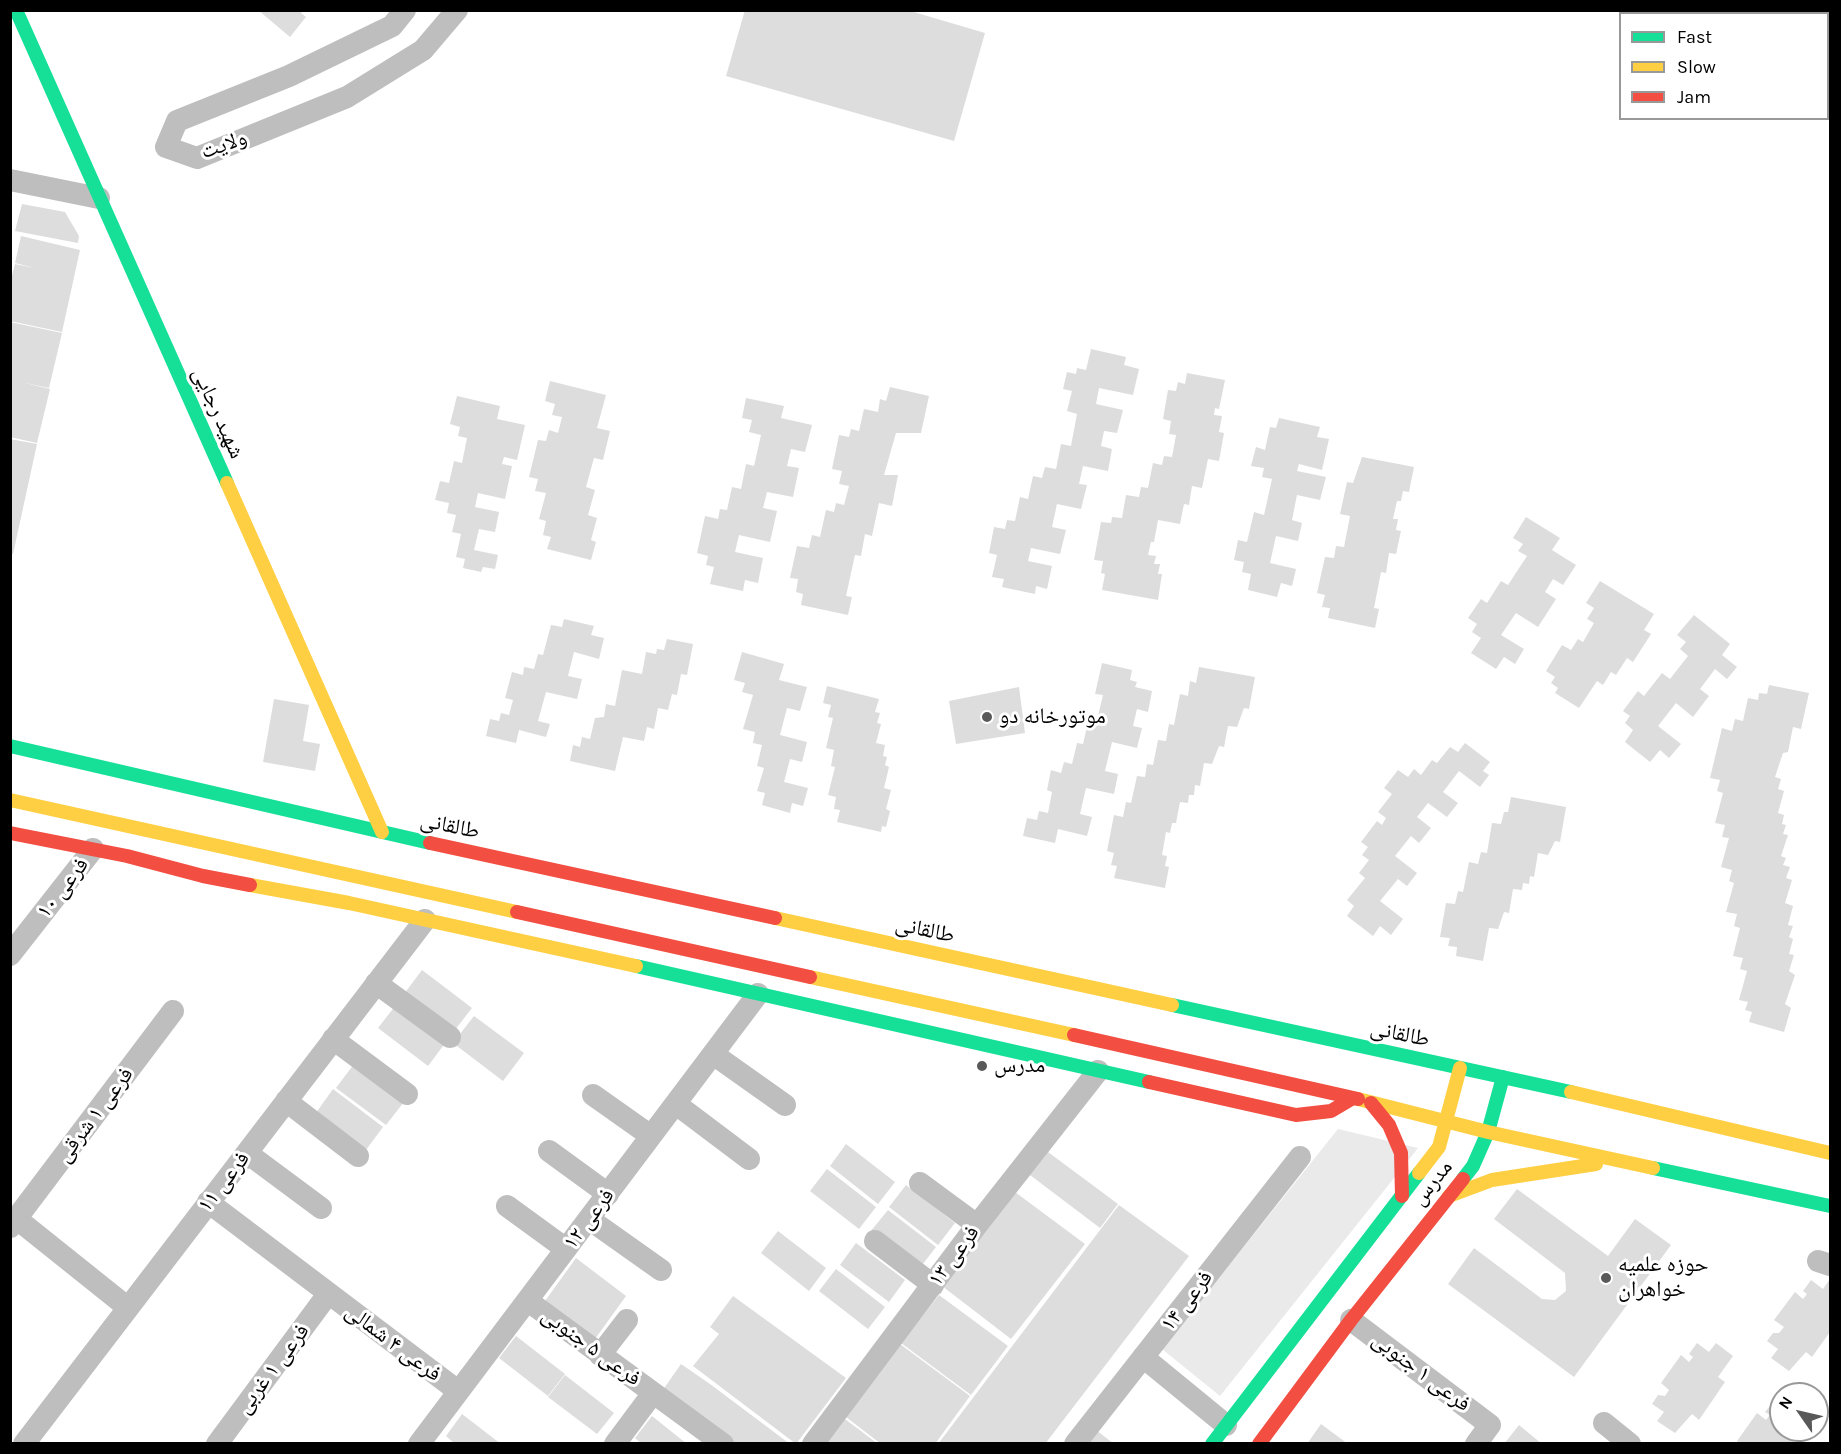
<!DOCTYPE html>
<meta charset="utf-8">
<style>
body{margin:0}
#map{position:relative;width:1841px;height:1454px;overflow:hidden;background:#fff;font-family:Karla,sans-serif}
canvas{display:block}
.frame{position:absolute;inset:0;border:12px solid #000;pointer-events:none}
.legend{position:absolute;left:1619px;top:12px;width:210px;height:108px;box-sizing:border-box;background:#fff;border:2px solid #999;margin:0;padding:8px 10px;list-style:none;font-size:18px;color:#000}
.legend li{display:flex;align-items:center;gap:12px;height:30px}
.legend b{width:30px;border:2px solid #999}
.north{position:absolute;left:1769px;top:1382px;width:60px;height:60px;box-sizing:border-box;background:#fff;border:2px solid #999;border-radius:50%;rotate:304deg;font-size:16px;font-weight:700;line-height:24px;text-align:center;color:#000}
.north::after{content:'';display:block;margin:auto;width:21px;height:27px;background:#595959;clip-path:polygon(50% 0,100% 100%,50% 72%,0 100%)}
</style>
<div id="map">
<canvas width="1841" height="1454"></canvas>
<div class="frame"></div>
<ul class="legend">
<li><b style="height:8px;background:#16e098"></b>Fast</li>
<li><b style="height:8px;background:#ffcf43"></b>Slow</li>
<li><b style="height:8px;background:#f24e42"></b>Jam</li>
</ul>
<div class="north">N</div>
</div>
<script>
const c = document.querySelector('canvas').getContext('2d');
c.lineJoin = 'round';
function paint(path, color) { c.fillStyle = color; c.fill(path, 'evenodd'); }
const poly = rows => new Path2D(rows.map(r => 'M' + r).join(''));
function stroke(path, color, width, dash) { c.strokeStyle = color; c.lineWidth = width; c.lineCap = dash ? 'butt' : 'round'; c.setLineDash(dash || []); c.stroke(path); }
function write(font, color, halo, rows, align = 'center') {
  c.font = font + ' Karla,"Noto Naskh Arabic",sans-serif'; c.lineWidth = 6; c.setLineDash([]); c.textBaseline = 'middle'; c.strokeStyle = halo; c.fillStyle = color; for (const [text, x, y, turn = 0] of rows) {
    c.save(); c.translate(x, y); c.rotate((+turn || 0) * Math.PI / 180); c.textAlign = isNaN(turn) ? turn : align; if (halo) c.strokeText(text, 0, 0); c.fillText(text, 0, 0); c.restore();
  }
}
const green = poly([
 [1338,1129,1418,1148,1220,1396,1162,1349]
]);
const building = poly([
 [258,10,303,10,301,13,306,17,290,37],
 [745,10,907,10,985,33,954,141,726,76],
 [22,204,65,212,79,236,78,243,15,231],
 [21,236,80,250,62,332,10,321,10,283,15,264,35,268,15,263],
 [10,322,62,333,49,388,21,382,50,389,37,443,10,437],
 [1091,349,1126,357,1124,365,1139,369,1133,395,1099,388,1096,404,1123,410,1117,433,1104,431,1101,446,1112,449,1108,471,1083,466,1079,484,1087,485,1081,509,1057,504,1052,527,1066,530,1060,554,1031,548,1028,561,1052,566,1047,589,1036,586,1035,594,1002,587,1004,579,992,577,997,555,989,553,994,527,1005,529,1007,520,1015,521,1020,497,1028,499,1033,476,1042,478,1045,467,1056,469,1061,444,1071,446,1077,414,1067,411,1072,391,1063,389,1067,372,1076,374,1077,368,1086,370],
 [1187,373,1225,380,1219,409,1215,408,1214,415,1222,416,1219,432,1224,433,1219,461,1208,459,1202,488,1192,486,1189,505,1184,504,1180,524,1158,520,1154,542,1151,542,1148,555,1156,556,1154,564,1160,564,1158,574,1162,574,1158,600,1102,590,1105,574,1101,573,1103,561,1094,560,1101,522,1111,523,1112,517,1122,518,1126,495,1139,497,1141,487,1148,488,1153,463,1162,465,1164,456,1172,457,1176,435,1169,434,1171,421,1163,419,1168,390,1176,391,1178,382,1185,384],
 [550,381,606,395,597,428,610,431,603,460,594,458,586,487,595,490,588,515,597,518,591,540,596,542,591,560,547,549,551,537,543,535,546,521,539,519,546,493,535,491,538,479,529,477,538,440,546,441,549,430,558,433,562,417,552,415,555,404,545,401],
 [890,387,929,396,921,433,896,433,884,475,898,475,892,506,879,503,872,536,865,534,861,556,855,555,846,596,852,597,848,615,801,605,803,594,796,592,798,579,790,578,797,546,809,548,812,535,820,537,826,510,834,512,836,503,844,505,849,486,839,484,842,471,832,469,839,435,849,437,851,429,859,431,864,409,878,412,880,399,886,401],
 [457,396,500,406,497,419,525,425,517,460,504,457,502,464,512,466,505,499,478,493,475,507,499,512,495,532,479,529,474,550,498,555,495,569,483,567,481,572,463,568,465,559,456,557,461,534,452,532,456,515,447,513,449,503,435,500,440,481,449,483,454,461,462,463,467,438,458,436,460,427,450,424],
 [746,398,784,406,781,418,812,425,805,452,791,449,787,466,799,468,793,497,767,492,763,508,777,511,770,542,739,535,735,552,763,558,758,583,745,580,743,591,710,584,714,567,706,565,708,556,697,553,705,516,718,519,720,509,727,510,732,487,741,489,746,464,754,466,761,435,749,432,752,420,742,418],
 [1279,418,1320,427,1317,437,1329,439,1322,470,1299,464,1297,471,1326,477,1320,500,1297,495,1292,520,1302,523,1298,541,1276,536,1270,563,1296,569,1292,586,1281,583,1277,597,1248,590,1251,574,1242,572,1244,562,1234,560,1238,540,1247,542,1254,512,1264,515,1272,479,1262,477,1264,468,1251,466,1256,447,1265,450,1270,427,1276,428],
 [10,439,37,444,13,554,10,554],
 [1362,457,1414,467,1409,492,1403,491,1401,501,1397,501,1393,519,1398,519,1396,530,1401,531,1396,554,1389,553,1386,573,1381,572,1374,608,1379,609,1375,628,1328,618,1330,608,1322,607,1325,595,1317,593,1325,557,1334,558,1336,546,1344,547,1350,516,1340,514,1347,482,1353,483],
 [1526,517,1560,538,1552,550,1576,565,1563,585,1553,579,1545,592,1556,599,1538,627,1516,613,1501,635,1524,649,1515,664,1504,657,1496,669,1471,653,1481,638,1472,632,1477,624,1468,618,1481,599,1487,603,1501,581,1508,585,1527,556,1518,551,1523,544,1513,538],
 [1600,581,1654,614,1644,630,1651,634,1633,662,1627,658,1616,675,1611,672,1603,685,1597,681,1579,708,1555,693,1558,688,1551,683,1555,677,1546,671,1562,645,1571,650,1578,639,1583,642,1594,623,1587,619,1594,608,1586,603],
 [1694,615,1730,644,1722,655,1737,667,1727,679,1715,669,1700,689,1709,696,1693,717,1676,703,1658,726,1681,744,1669,758,1660,750,1650,762,1625,742,1633,730,1625,723,1630,716,1623,711,1638,691,1644,696,1662,673,1670,679,1688,656,1680,649,1686,642,1677,635],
 [564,619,594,626,591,635,604,638,599,659,574,652,568,676,582,679,577,699,546,692,538,721,550,724,546,737,519,730,516,743,486,736,490,719,499,721,501,713,509,715,513,700,505,698,512,672,523,675,524,667,534,669,538,654,543,655,551,625,562,627],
 [667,639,693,644,687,675,681,674,677,695,672,694,668,710,658,708,654,729,647,727,644,741,623,737,615,771,570,761,573,745,580,747,582,737,590,739,595,718,604,717,606,704,615,706,622,670,642,674,646,652,656,654,657,649,664,650],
 [742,652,784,664,779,680,807,687,800,711,787,708,780,735,807,742,802,762,790,759,784,782,808,788,803,806,792,803,790,813,762,805,765,793,757,791,764,768,757,766,762,745,753,743,755,732,743,729,753,695,742,692,745,683,734,680],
 [1102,663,1132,670,1130,680,1137,682,1135,687,1152,691,1148,712,1137,709,1133,726,1142,728,1137,748,1112,742,1105,771,1118,774,1114,794,1086,788,1080,814,1092,817,1087,836,1058,829,1055,843,1023,836,1027,818,1037,820,1039,811,1048,813,1052,792,1047,790,1051,770,1061,773,1064,762,1072,764,1077,743,1083,744,1089,718,1097,720,1103,695,1095,694],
 [1199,667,1255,677,1249,709,1244,708,1237,727,1228,726,1224,747,1219,746,1212,764,1204,763,1200,786,1195,785,1194,795,1189,795,1188,803,1180,802,1176,823,1172,823,1170,833,1166,832,1162,855,1167,856,1165,866,1169,867,1165,888,1114,878,1117,866,1111,865,1114,853,1107,851,1114,815,1123,817,1126,802,1131,803,1137,776,1145,777,1147,764,1153,765,1158,740,1166,741,1169,724,1174,725,1180,694,1188,696,1190,681,1196,683],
 [1769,685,1809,693,1801,729,1793,727,1788,752,1783,753,1775,777,1781,779,1778,789,1784,791,1778,813,1784,815,1782,824,1786,825,1783,834,1788,835,1781,856,1786,858,1783,865,1790,867,1786,878,1792,880,1785,903,1793,906,1788,925,1793,926,1789,937,1793,939,1789,954,1794,955,1789,971,1795,975,1785,1004,1791,1008,1784,1032,1749,1022,1752,1012,1745,1010,1748,1002,1739,1000,1747,971,1740,969,1743,958,1733,956,1740,928,1734,926,1737,914,1726,912,1734,883,1729,881,1732,870,1721,867,1729,838,1722,837,1725,825,1715,823,1723,793,1717,791,1720,780,1710,778,1722,728,1732,731,1735,719,1743,721,1748,698,1758,700,1759,693,1767,694],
 [827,686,879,699,875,712,880,713,877,723,881,724,876,743,885,745,883,756,887,757,885,765,889,767,884,788,891,790,886,809,890,811,886,827,882,826,881,832,837,822,840,810,834,809,836,797,828,795,835,767,831,766,834,750,826,748,833,718,828,717,831,705,823,703],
 [1019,687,1025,733,956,744,949,701],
 [274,699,309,705,303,741,320,744,315,771,263,762],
 [1465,743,1490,762,1483,771,1489,775,1480,787,1459,771,1443,792,1458,803,1447,817,1428,803,1417,817,1431,828,1419,843,1411,836,1395,856,1417,873,1407,886,1398,879,1380,901,1403,919,1391,935,1380,926,1373,936,1347,916,1354,906,1347,900,1365,878,1359,873,1369,860,1362,855,1368,847,1361,842,1377,821,1382,825,1386,818,1378,812,1392,794,1384,788,1398,770,1408,777,1414,769,1421,775,1432,760,1437,763,1450,747,1458,752],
 [1511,797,1566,807,1560,842,1555,841,1548,855,1538,853,1534,877,1530,876,1529,884,1523,883,1522,890,1513,889,1509,913,1504,912,1498,929,1489,928,1483,961,1456,956,1457,947,1448,946,1450,938,1440,937,1446,903,1455,904,1458,891,1463,892,1469,862,1478,864,1481,852,1487,853,1492,823,1501,824,1504,812,1508,812],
 [422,970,472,1008,451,1035,401,998],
 [399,1001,449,1038,428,1066,378,1028],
 [474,1016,524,1053,503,1081,453,1043],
 [357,1060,407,1098,386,1125,336,1088],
 [333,1089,383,1127,363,1154,313,1117],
 [846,1144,895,1182,878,1204,830,1166],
 [1048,1152,1118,1204,1100,1228,1030,1175],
 [827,1169,876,1207,859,1229,810,1191],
 [906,1185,955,1223,938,1245,889,1207],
 [1517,1189,1608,1256,1635,1219,1671,1245,1574,1377,1448,1284,1474,1248,1542,1299,1555,1300,1566,1291,1565,1273,1494,1219],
 [1015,1192,1085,1244,1011,1339,942,1286],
 [1119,1205,1189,1256,1045,1444,938,1444],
 [888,1210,936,1247,919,1269,870,1232],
 [778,1231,826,1268,809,1291,761,1253],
 [856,1243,905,1280,889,1302,840,1265],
 [576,1258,626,1296,595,1339,545,1301],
 [836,1269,885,1307,868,1329,819,1291],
 [1830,1279,1830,1332,1812,1357,1806,1352,1789,1371,1771,1358,1778,1349,1767,1341,1773,1333,1779,1333,1784,1327,1774,1320,1795,1292,1803,1299,1807,1294,1803,1291,1811,1280,1823,1289],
 [939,1295,1008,1346,971,1395,901,1343],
 [733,1296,846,1378,796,1444,693,1366,719,1334,710,1327],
 [516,1336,565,1374,548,1396,499,1358],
 [1697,1343,1709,1352,1716,1343,1733,1356,1718,1377,1725,1382,1699,1420,1692,1414,1675,1433,1657,1421,1664,1412,1652,1404,1658,1395,1665,1396,1669,1390,1661,1383,1681,1355,1689,1362,1693,1357,1689,1354],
 [900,1344,970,1396,935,1444,881,1444,846,1417],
 [681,1364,710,1384,790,1444,728,1444,660,1394],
 [565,1375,614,1413,597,1434,548,1397],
 [1774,1401,1781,1406,1781,1430,1798,1430,1795,1435,1802,1441,1800,1444,1740,1444,1737,1441,1757,1413,1766,1420,1770,1415,1765,1412],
 [462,1414,501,1444,455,1444,446,1436],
 [652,1416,687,1444,642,1444,635,1438],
 [845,1419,878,1444,827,1442],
 [1321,1424,1348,1444,1307,1444],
 [1519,1425,1542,1444,1504,1444],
 [1091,1426,1114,1444,1078,1444]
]);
const street = poly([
 [405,10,392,26,289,76,177,121,166,147,197,158,347,97,423,50,457,10],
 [10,180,99,198],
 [10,955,93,849],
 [376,983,450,1037],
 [333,1039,407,1094],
 [713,1054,785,1105],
 [593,1095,651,1136],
 [286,1101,358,1156],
 [676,1104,749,1159],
 [549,1151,608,1194],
 [247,1153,321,1208],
 [920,1183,977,1225],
 [208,1202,458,1391],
 [507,1206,566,1249],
 [17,1219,127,1307],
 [589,1219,661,1270],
 [10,1227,173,1011],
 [875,1241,933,1285],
 [1818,1261,1830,1265],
 [528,1301,723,1444],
 [1351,1320,1490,1425,1476,1444],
 [600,1355,627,1320],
 [1143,1357,1226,1425],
 [1604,1423,1630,1444],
 [24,1444,425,920],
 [217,1444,328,1294],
 [419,1444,758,994],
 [615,1444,653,1393],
 [813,1444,977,1225,1098,1071],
 [1075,1444,1300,1157]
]);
const fast = poly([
 [16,10,227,483],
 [10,746,430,843],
 [636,966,1149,1082],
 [1172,1005,1571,1092],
 [1653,1168,1830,1206],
 [1463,1179,1473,1166,1488,1132,1503,1077],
 [1212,1444,1419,1173]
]);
const slow = poly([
 [227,483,382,832],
 [10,800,517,912],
 [250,885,349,903,636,966],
 [775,918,1172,1005],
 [810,977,1074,1035],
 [1571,1092,1830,1153],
 [1358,1099,1488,1132,1653,1168],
 [1419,1173,1439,1147,1460,1068],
 [1449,1196,1492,1180,1596,1164]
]);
const jam = poly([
 [10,833,127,856,203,876,250,885],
 [430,843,775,918],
 [517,912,810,977],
 [1074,1035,1358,1099],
 [1149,1082,1296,1115,1331,1111,1353,1098],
 [1371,1103,1389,1125,1401,1153,1402,1196],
 [1259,1444,1351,1320,1463,1179]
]);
const markers = [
 [987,717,6,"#595959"],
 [982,1066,6,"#595959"],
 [1606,1278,6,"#595959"]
];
const streetNames = [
 ["ولایت",224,145,-19],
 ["شهید رجایی",218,413,66],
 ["طالقانی",450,826,12],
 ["فرعی ۱۰",63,888,-52],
 ["طالقانی",925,930,12],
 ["طالقانی",1400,1034,12],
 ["فرعی ۱ شرقی",95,1115,-53],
 ["فرعی ۱۱",224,1182,-52],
 ["مدرس",1432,1183,-51],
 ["فرعی ۱۲",589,1219,-53],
 ["فرعی ۱۳",954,1256,-53],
 ["فرعی ۱۴",1187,1301,-52],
 ["فرعی ۴ شمالی",393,1343,37],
 ["فرعی ۵ جنوبی",591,1347,36],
 ["فرعی ۱ غربی",273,1369,-53],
 ["فرعی ۱ جنوبی",1421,1372,37]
];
const poiNames = [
 ["موتورخانه دو",999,717],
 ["مدرس",994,1066],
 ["حوزه علمیه",1618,1265],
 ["خواهران",1618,1290]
];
paint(green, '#eaeaea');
paint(building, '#ddd');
stroke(street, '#bebebe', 22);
stroke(fast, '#16e098', 14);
stroke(slow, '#ffcf43', 14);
stroke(jam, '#f24e42', 14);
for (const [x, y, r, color] of markers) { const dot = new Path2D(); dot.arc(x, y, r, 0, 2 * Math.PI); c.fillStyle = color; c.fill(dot); stroke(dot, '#fff', 2); }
write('22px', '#000', '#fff', streetNames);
write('22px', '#000', '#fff', poiNames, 'left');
</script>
